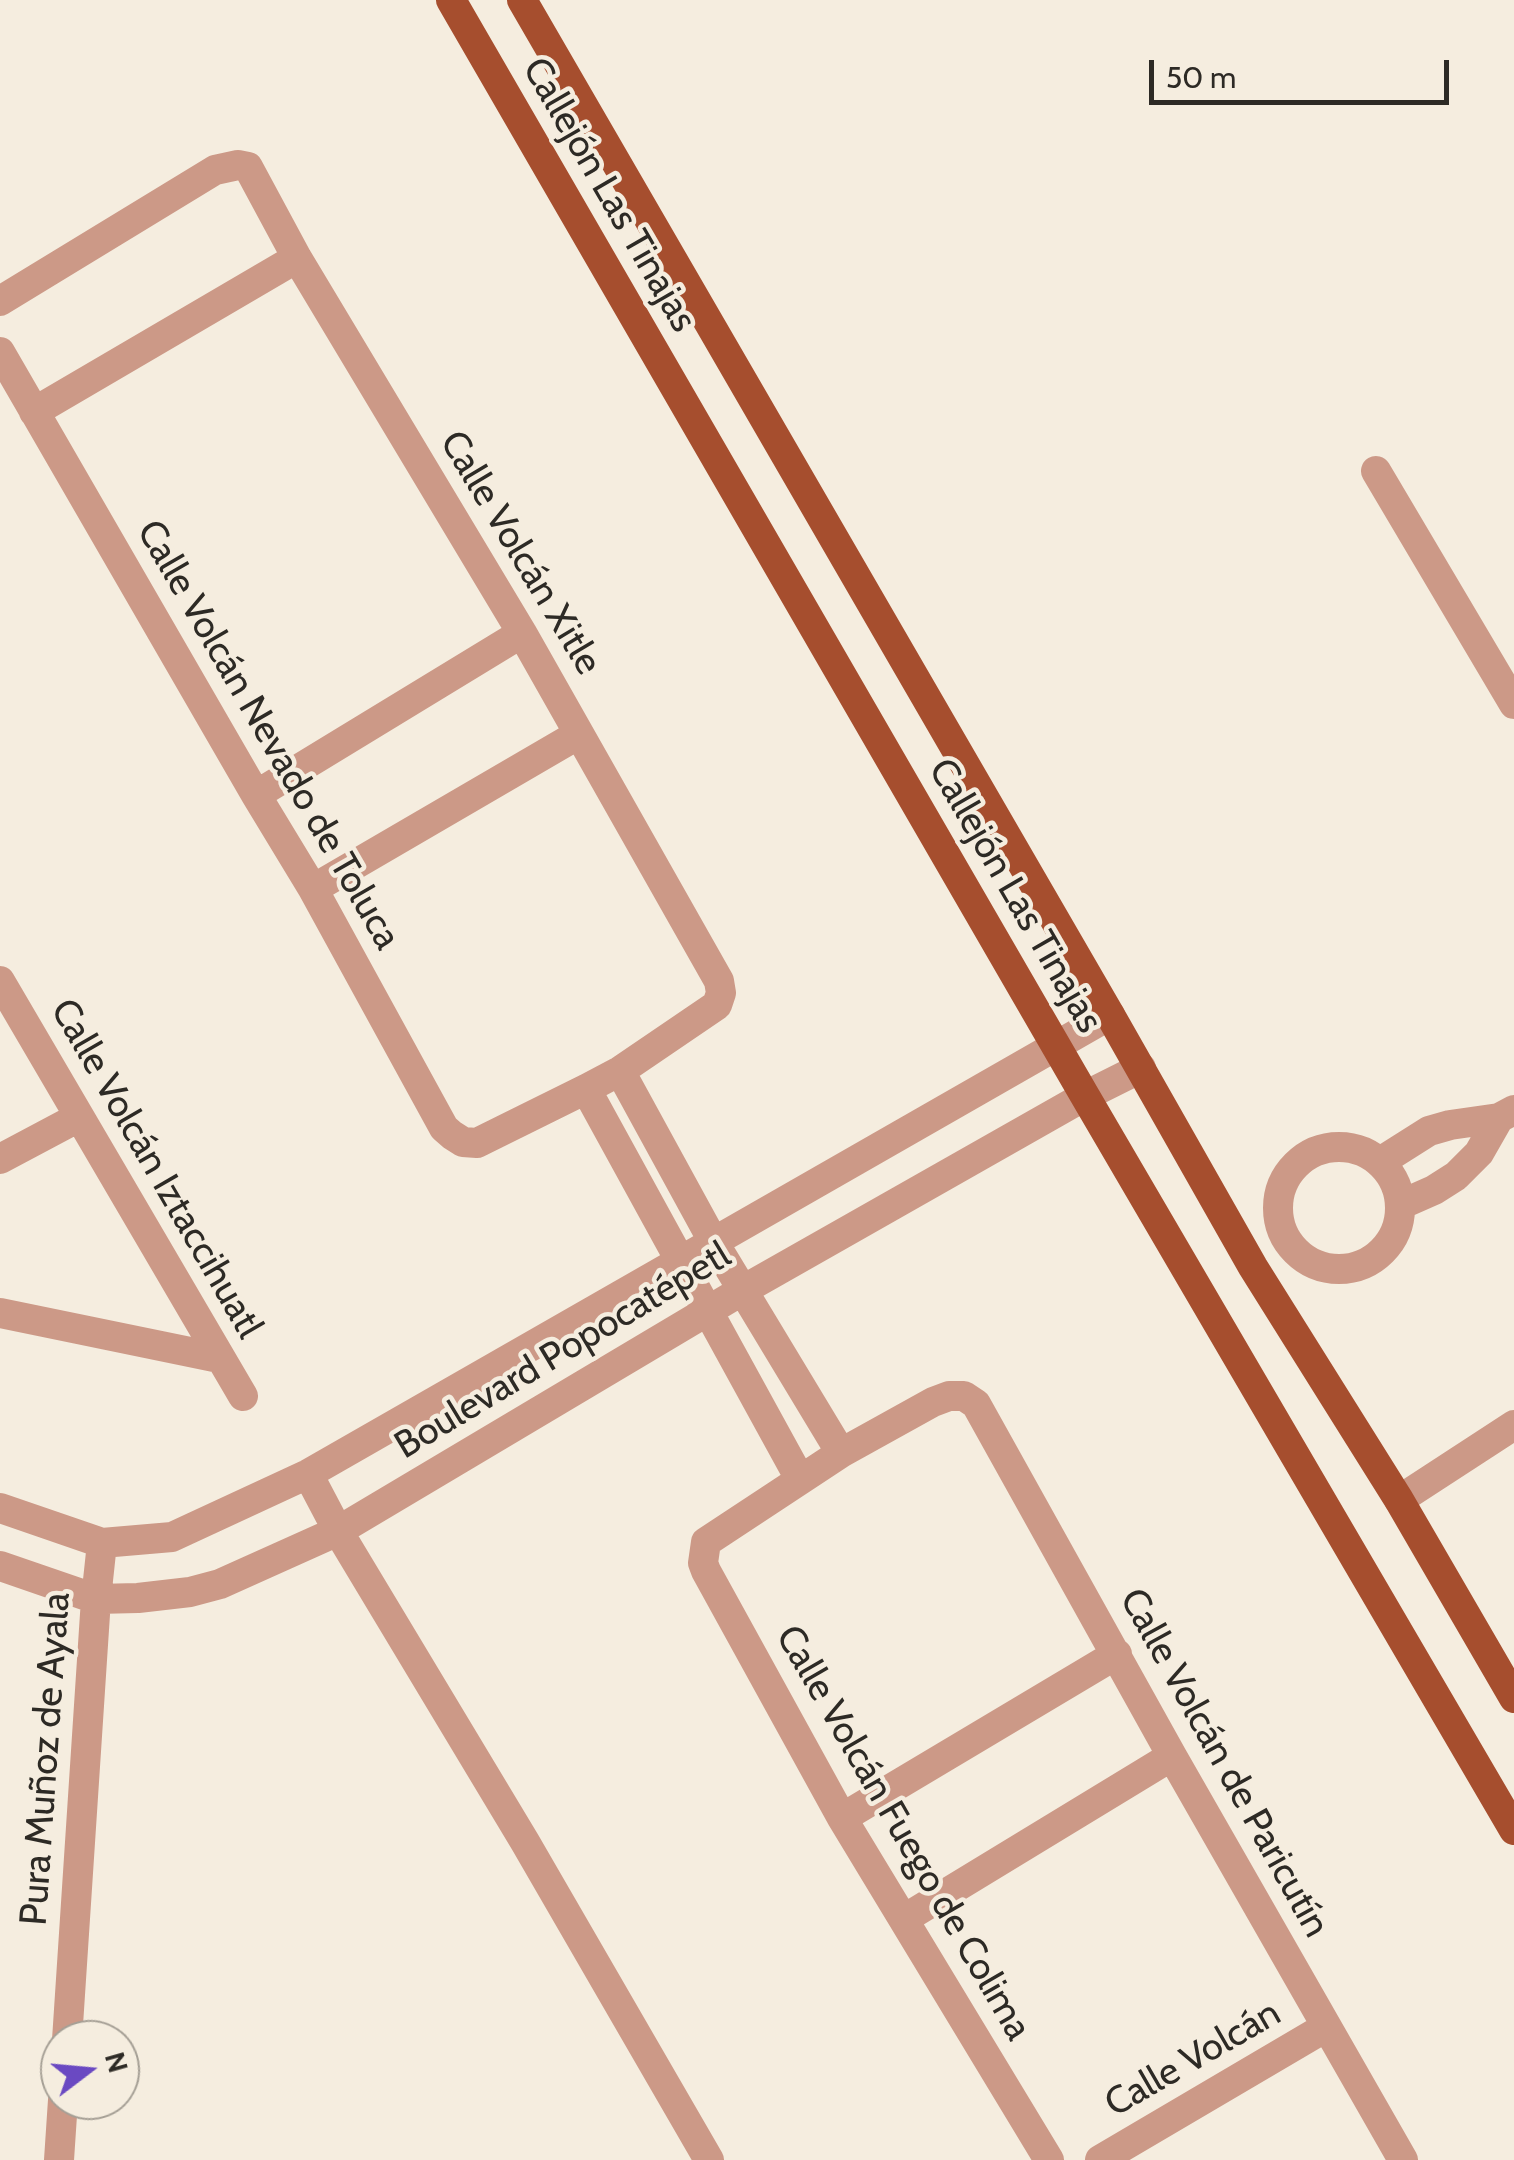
<!DOCTYPE html>
<meta charset="utf-8">
<style>
body{margin:0}
#map{position:relative;width:1514px;height:2160px;overflow:hidden;background:#f5eddf;font-family:Cabin,sans-serif}
canvas{display:block}
.north{position:absolute;left:40px;top:2020px;width:100px;height:100px;box-sizing:border-box;background:#f5eddf;border:2px solid #a59f95;border-radius:50%;rotate:74deg;font-size:28px;font-weight:700;line-height:40px;text-align:center;color:#2d2a25}
.north::after{content:'';display:block;margin:auto;width:35px;height:45px;background:#6a49c2;clip-path:polygon(50% 0,100% 100%,50% 72%,0 100%)}
.scale{position:absolute;left:1149px;top:60px;width:300px;height:45px;box-sizing:border-box;border:5px solid #2d2a25;border-top:0;padding-left:12px;font-size:30px;line-height:35px;white-space:nowrap;color:#2d2a25;-webkit-text-stroke:8px #f5eddf;paint-order:stroke}
</style>
<div id="map">
<canvas width="1514" height="2160"></canvas>
<div class="north">N</div>
<div class="scale">50 m</div>
</div>
<script>
const c = document.querySelector('canvas').getContext('2d');
c.lineJoin = 'round';
const poly = rows => new Path2D(rows.map(r => 'M' + r).join(''));
function stroke(path, color, width, dash) { c.strokeStyle = color; c.lineWidth = width; c.lineCap = dash ? 'butt' : 'round'; c.setLineDash(dash || []); c.stroke(path); }
function write(font, color, halo, rows, align = 'center') {
  c.font = font + ' Cabin,sans-serif'; c.lineWidth = 9; c.setLineDash([]); c.textBaseline = 'middle'; c.strokeStyle = halo; c.fillStyle = color; for (const [text, x, y, turn = 0] of rows) {
    c.save(); c.translate(x, y); c.rotate((+turn || 0) * Math.PI / 180); c.textAlign = isNaN(turn) ? turn : align; if (halo) c.strokeText(text, 0, 0); c.fillText(text, 0, 0); c.restore();
  }
}
const minor = poly([
 [0,301,215,170,238,165,248,167,297,258,522,633,719,981,721,993,717,1005,620,1071,586,1089,477,1143,463,1142,452,1135,444,1128,313,889,256,795,0,352],
 [34,412,297,258],
 [1376,471,1514,704],
 [256,795,522,633],
 [313,889,579,734],
 [0,981,243,1396],
 [620,1071,713,1241,841,1453],
 [586,1089,800,1479],
 '1278 1208a61 61 0 1 1 122 0a61 61 0 1 1-122 0Z',
 [0,1159,79,1117],
 [1380,1162,1429,1131,1450,1125,1499,1118,1514,1110],
 [1400,1205,1434,1190,1456,1176,1479,1153,1499,1118],
 [0,1313,219,1358],
 [308,1474,338,1531,525,1842,709,2160],
 [1399,1500,1514,1425],
 [0,1508,102,1543,172,1537,308,1474,1110,1015],
 [0,1566,96,1599,138,1598,190,1592,220,1584,338,1531,743,1290,1085,1096,1141,1068],
 [842,1818,1117,1654],
 [904,1919,1172,1756],
 [67,2040,96,1599,102,1543],
 [59,2160,63,2100],
 [1049,2160,842,1818,706,1571,703,1563,706,1542,841,1453,933,1402,949,1396,964,1396,976,1404,1172,1756,1403,2160],
 [1100,2160,1326,2027]
]);
const major = poly([
 [451,0,1085,1096,1514,1830],
 [522,0,1110,1015,1253,1267,1399,1500,1514,1698]
]);
const streetNames = [
 ["Callejón Las Tinajas",609,195,60],
 ["Calle Volcán Xitle",520,553,59],
 ["Calle Volcán Nevado de Toluca",268,735,60],
 ["Callejón Las Tinajas",1015,896,60],
 ["Calle Volcán Iztaccihuatl",156,1169,60],
 ["Boulevard Popocatépetl",563,1351,-31],
 ["Pura Muñoz de Ayala",46,1759,-86],
 ["Calle Volcán de Paricutín",1224,1763,61],
 ["Calle Volcán Fuego de Colima",903,1833,60],
 ["Calle Volcán",1193,2059,-30]
];
stroke(minor, '#cc9987', 30);
stroke(major, '#a64e2e', 30);
write('38px', '#2d2a25', '#f5eddf', streetNames);
</script>
